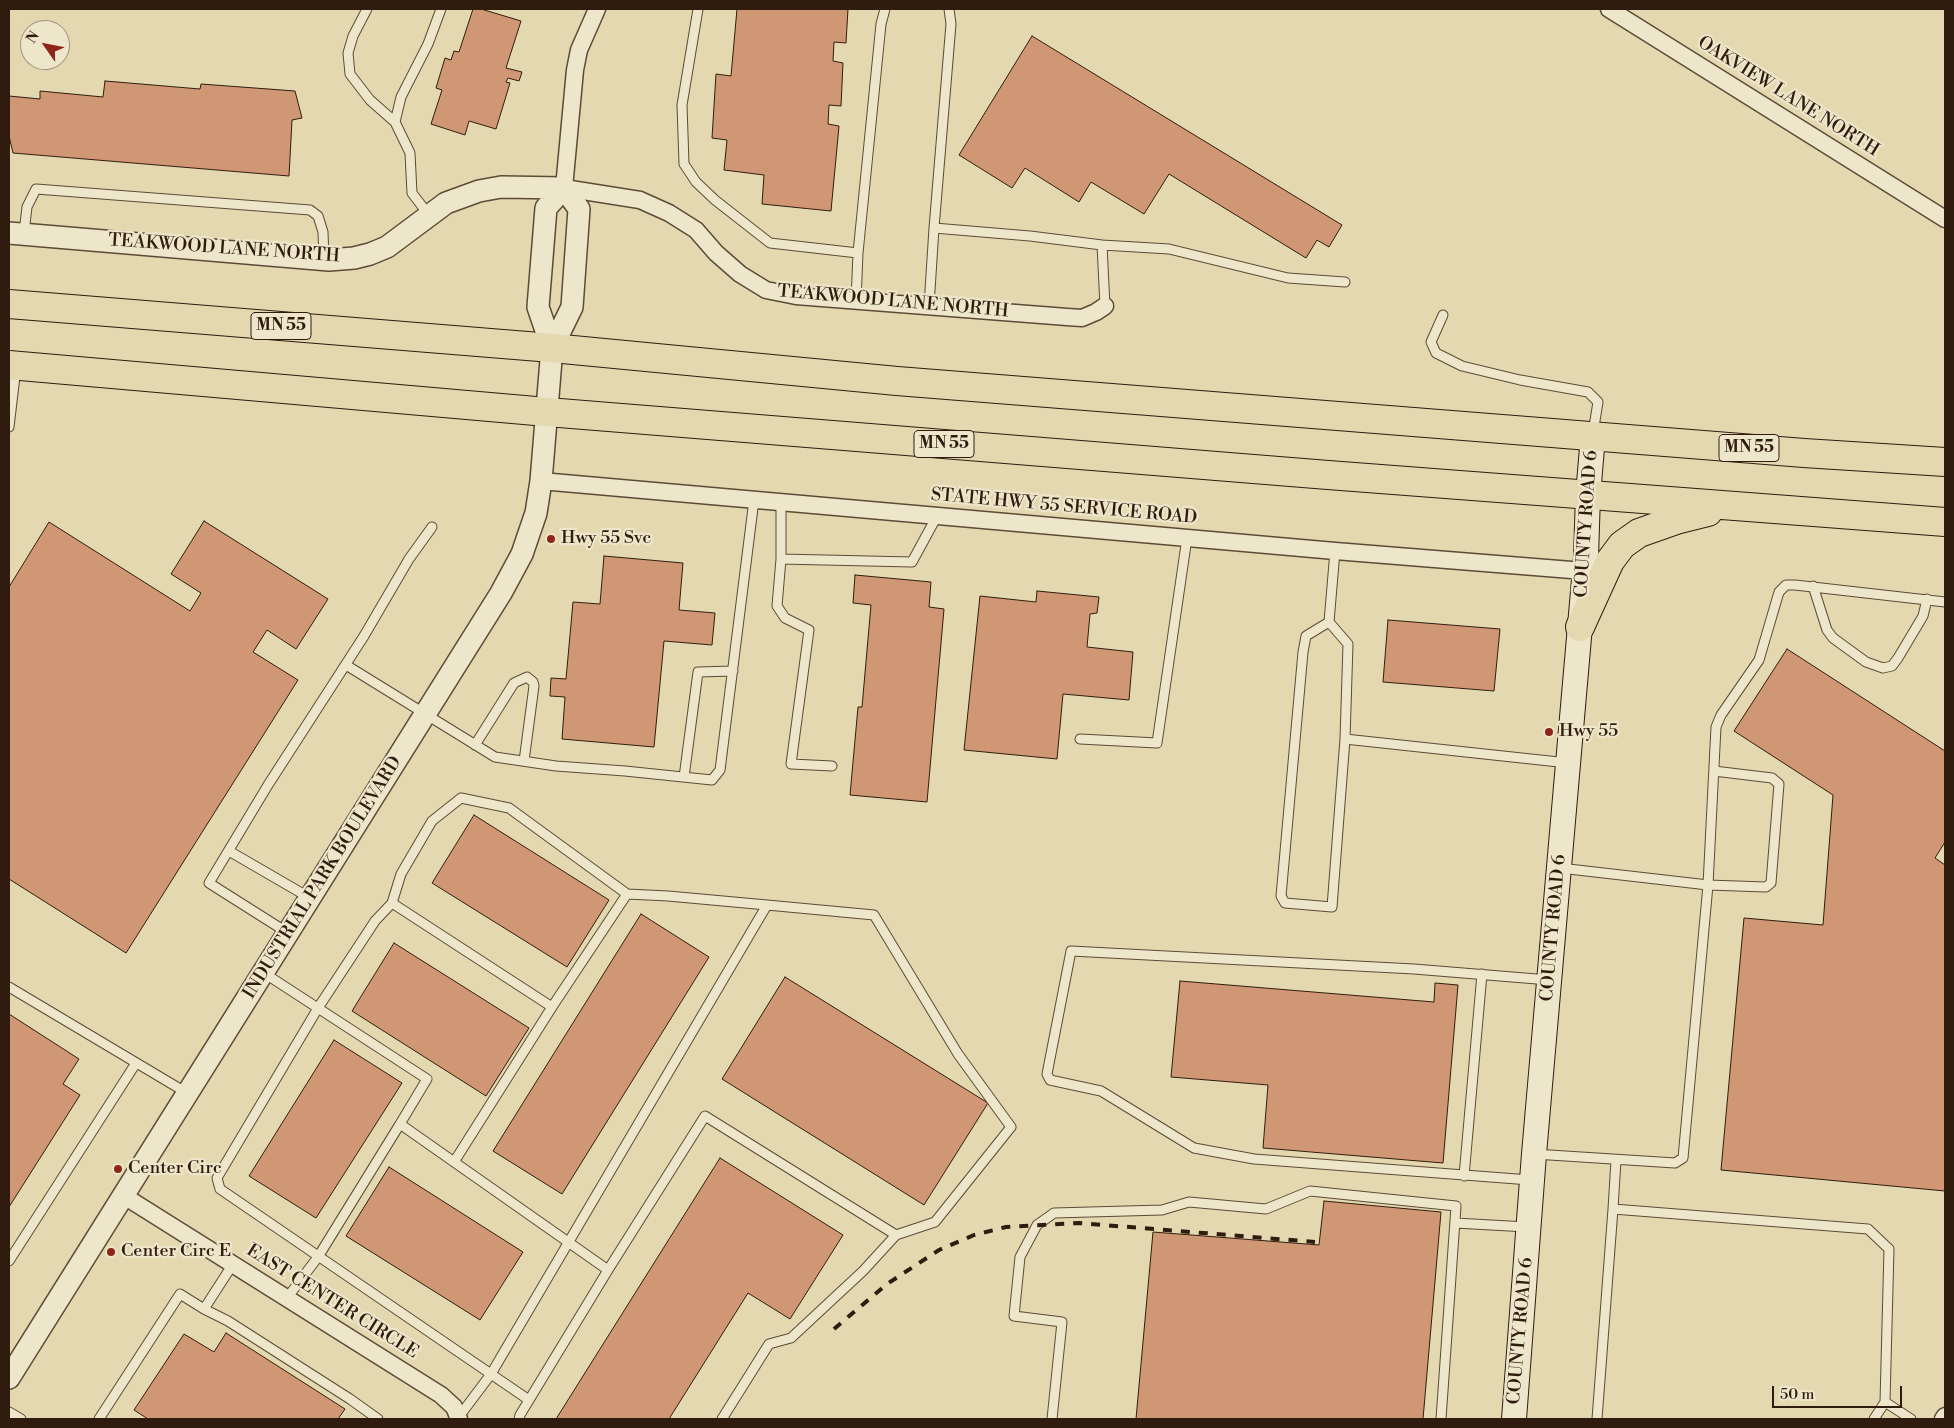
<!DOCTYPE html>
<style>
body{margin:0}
#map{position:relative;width:1954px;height:1428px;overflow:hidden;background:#e3d8af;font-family:"Libre Bodoni",serif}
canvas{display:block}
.frame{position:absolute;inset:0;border:10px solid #301c0e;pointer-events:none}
.north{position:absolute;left:20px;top:20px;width:50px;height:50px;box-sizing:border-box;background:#ede6cb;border:1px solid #a1957f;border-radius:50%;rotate:303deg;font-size:14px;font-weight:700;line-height:20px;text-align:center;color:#301c0e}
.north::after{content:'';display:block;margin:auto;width:18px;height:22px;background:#8f2418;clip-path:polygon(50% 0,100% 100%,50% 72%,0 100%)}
.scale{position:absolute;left:1772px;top:1386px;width:130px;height:22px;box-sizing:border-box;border:2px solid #301c0e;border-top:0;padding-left:6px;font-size:15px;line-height:18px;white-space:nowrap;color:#301c0e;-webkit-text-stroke:4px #ede6cb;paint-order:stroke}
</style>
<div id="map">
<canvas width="1954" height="1428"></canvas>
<div class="frame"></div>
<div class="north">N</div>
<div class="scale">50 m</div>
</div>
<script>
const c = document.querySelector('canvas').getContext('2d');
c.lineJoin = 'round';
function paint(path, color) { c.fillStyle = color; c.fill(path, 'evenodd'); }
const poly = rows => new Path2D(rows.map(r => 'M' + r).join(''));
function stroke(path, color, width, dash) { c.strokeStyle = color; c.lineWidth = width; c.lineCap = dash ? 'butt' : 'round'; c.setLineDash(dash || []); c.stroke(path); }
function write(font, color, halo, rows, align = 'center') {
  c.font = font + ' "Libre Bodoni",serif'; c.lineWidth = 4.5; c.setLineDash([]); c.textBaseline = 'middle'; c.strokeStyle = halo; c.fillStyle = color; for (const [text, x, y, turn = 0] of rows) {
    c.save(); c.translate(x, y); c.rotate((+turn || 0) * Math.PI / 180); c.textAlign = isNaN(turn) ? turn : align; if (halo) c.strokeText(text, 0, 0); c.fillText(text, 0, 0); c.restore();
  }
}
const building = poly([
 [473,9,481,9,521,21,506,68,522,72,519,81,508,78,506,82,510,83,496,129,469,121,465,135,431,124,442,90,436,88,445,58,451,60,454,51,459,52,473,9],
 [737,9,848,9,846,43,834,42,833,61,843,63,841,106,829,105,828,124,839,126,831,211,762,204,764,175,724,170,727,140,712,138,716,74,731,76,737,9],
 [1032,36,1342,225,1329,247,1317,240,1306,258,1169,174,1144,214,1091,182,1079,202,1025,168,1012,188,959,155,1032,36],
 [105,81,200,89,201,84,295,91,302,118,292,120,289,176,13,153,9,136,9,96,40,99,40,91,103,97,105,81],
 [204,521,328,599,296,649,267,630,253,652,298,680,126,953,9,879,9,587,49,522,190,611,201,593,171,574,204,521],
 [604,556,683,563,679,610,715,613,712,645,664,641,654,747,562,739,565,697,550,696,551,678,566,679,573,602,600,604,604,556],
 [855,575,931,582,929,607,944,609,927,802,850,795,858,707,862,707,871,605,853,603,855,575],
 [1037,591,1099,597,1097,613,1090,614,1087,647,1133,652,1129,700,1063,694,1057,759,964,750,980,596,1036,602,1037,591],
 [1388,620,1500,629,1494,691,1383,682,1388,620],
 [1787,649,1945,751,1945,842,1935,858,1945,865,1945,1191,1721,1170,1744,918,1823,925,1833,795,1734,731,1787,649],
 [474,815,609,900,567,967,432,883,474,815],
 [641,914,709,957,562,1194,493,1151,641,914],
 [394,943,529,1028,486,1096,352,1011,394,943],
 [785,977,988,1103,924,1205,722,1079,785,977],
 [1180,981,1434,1002,1435,983,1458,985,1443,1163,1263,1148,1268,1085,1171,1077,1180,981],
 [9,1014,79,1059,63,1084,80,1095,9,1207,9,1014],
 [334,1040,402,1083,316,1218,249,1176,334,1040],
 [720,1158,843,1235,790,1319,748,1293,669,1419,556,1419,720,1158],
 [389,1167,523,1252,480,1320,346,1236,389,1167],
 [1324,1201,1441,1212,1423,1419,1136,1419,1153,1232,1319,1245,1324,1201],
 [226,1333,345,1409,338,1419,148,1419,134,1410,184,1334,214,1352,226,1333]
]);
const service = poly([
 [367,9,353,36,348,53,350,74,370,100,395,122],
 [698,9,682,105,684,164,696,182,715,200,770,243,858,253,881,24,885,9],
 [949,9,951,24,934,228,1030,236,1102,245,1105,306],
 [428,214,412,193,410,153,395,122,401,97,428,44,441,9],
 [24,233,27,207,36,189,310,210,318,216,323,232,324,259],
 [1102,245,1169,249,1288,278,1345,282],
 [856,301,858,253],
 [929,306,934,228],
 [1443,315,1431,342,1436,353,1462,366,1520,380,1588,392,1598,402,1593,433],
 [9,427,16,368],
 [781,502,781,559,912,562,937,516],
 [1335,551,1329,622,1348,644,1345,739,1568,763],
 [781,559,777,606,785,618,809,630,791,764,832,766],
 [1813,586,1827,630,1833,638,1866,662,1883,668,1892,666,1898,658,1923,616,1927,599],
 [1329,622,1306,636,1303,652,1281,896,1285,903,1332,907,1345,739],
 [346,665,495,757,556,766,625,771,712,780,720,770,754,500],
 [1080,739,1157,743,1187,538],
 [475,745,514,683,527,677,533,682,534,686,524,761],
 [684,777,698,672,733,671],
 [229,851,310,898],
 [1560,868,1708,885,1716,727,1721,715,1759,660,1779,592,1786,585,1795,585,1945,602],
 [392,903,375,921,318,1008,217,1178,220,1189,529,1400],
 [288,933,209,883,268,785,364,636,409,559,432,527],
 [264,973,427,1079,400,1124,608,1270],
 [9,987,187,1093],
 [552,1007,392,903,401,874,432,821,461,798,509,808,627,894],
 [1534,1154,1675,1163,1683,1158,1708,885,1766,887,1771,883,1779,784,1772,778,1714,771],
 [1616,1160,1613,1209,1868,1229,1889,1249,1885,1402,1911,1419],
 [454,1162,552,1007,627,894,668,896,767,905],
 [1464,1176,1482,974],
 [1530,1180,1254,1159,1194,1148,1101,1091,1050,1080,1047,1074,1071,951,1414,969,1549,980],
 [1455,1223,1527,1227],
 [9,1261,136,1063],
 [287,1298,318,1257,400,1124],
 [204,1309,228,1321,350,1399,378,1419],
 [9,1412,21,1419],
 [458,1418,491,1374,767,905,874,915,958,1054,1011,1127,935,1222,896,1235],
 [99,1419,180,1294,204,1309,233,1264],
 [519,1419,520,1415,608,1270,705,1116,896,1235,863,1271,791,1338,769,1344,722,1419],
 [1052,1419,1062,1322,1014,1316,1020,1257,1037,1225,1054,1213,1162,1210,1189,1202,1266,1209,1310,1191,1456,1206,1441,1419],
 [1597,1419,1613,1209],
 [1874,1419,1885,1402]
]);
const minor = poly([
 [597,9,579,50,575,70,564,188,640,200,669,213,696,230,716,253,740,274,766,290,796,296,1067,317,1082,318,1096,312,1105,306],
 [1609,9,1945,219],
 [541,481,1335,551,1584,571],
 [124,1196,441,1395,454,1407,459,1419],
 [1943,1419,1945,1416]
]);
const tertiary = poly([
 [9,233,329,260,354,258,370,254,387,247,446,203,479,191,501,187,564,188],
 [552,348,538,307,546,208,564,188],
 [9,1378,501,593,522,554,536,513,541,481,552,348,572,307,579,209,564,188]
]);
const secondary = poly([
 [1514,1419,1534,1154,1586,557,1588,495,1593,436]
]);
const trunk = poly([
 [9,304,552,348,897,381,1804,453,1945,462],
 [9,365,547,412,1328,475,1945,522],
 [1580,627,1610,561,1622,545,1639,533,1676,520,1708,512]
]);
const rail = poly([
 [834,1329,887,1284,939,1250,974,1235,1006,1227,1079,1223,1315,1242]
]);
const markers = [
 [551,539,5,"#8f2418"],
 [1549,732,5,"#8f2418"],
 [118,1169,5,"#8f2418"],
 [111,1252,5,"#8f2418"]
];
const shields = [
 [281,326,60],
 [944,444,60],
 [1749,448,60]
];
const shieldNames = [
 ["MN 55",281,326],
 ["MN 55",944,444],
 ["MN 55",1749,448]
];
const streetNames = [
 ["OAKVIEW LANE NORTH",1788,97,32],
 ["TEAKWOOD LANE NORTH",224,249,4],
 ["TEAKWOOD LANE NORTH",893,302,5],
 ["STATE HWY 55 SERVICE ROAD",1064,507,5],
 ["COUNTY ROAD 6",1587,524,-86],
 ["INDUSTRIAL PARK BOULEVARD",323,878,-58],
 ["COUNTY ROAD 6",1554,928,-85],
 ["EAST CENTER CIRCLE",332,1302,32],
 ["COUNTY ROAD 6",1521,1331,-85]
];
const poiNames = [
 ["Hwy 55 Svc",561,539],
 ["Hwy 55",1559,732],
 ["Center Circ",128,1169],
 ["Center Circ E",121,1252]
];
paint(building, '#d09775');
stroke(building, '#301c0e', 1);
stroke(service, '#5d4b36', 11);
stroke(minor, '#5d4b36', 19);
stroke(tertiary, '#5d4b36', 24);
stroke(secondary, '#301c0e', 26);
stroke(trunk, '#301c0e', 30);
stroke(service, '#ede6cb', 9);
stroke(minor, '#ede6cb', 16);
stroke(tertiary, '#ede6cb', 21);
stroke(secondary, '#ede6cb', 24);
stroke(trunk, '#e3d8af', 28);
stroke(rail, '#301c0e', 4, [9, 9]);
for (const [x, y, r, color] of markers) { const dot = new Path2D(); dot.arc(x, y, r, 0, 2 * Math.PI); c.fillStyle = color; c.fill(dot); stroke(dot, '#ede6cb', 2); }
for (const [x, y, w] of shields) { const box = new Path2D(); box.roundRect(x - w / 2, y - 13.5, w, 27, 4); c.fillStyle = '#ede6cb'; c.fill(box); stroke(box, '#301c0e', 1); }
write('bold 16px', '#301c0e', null, shieldNames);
write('18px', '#301c0e', '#ede6cb', streetNames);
write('18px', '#301c0e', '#ede6cb', poiNames, 'left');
</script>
